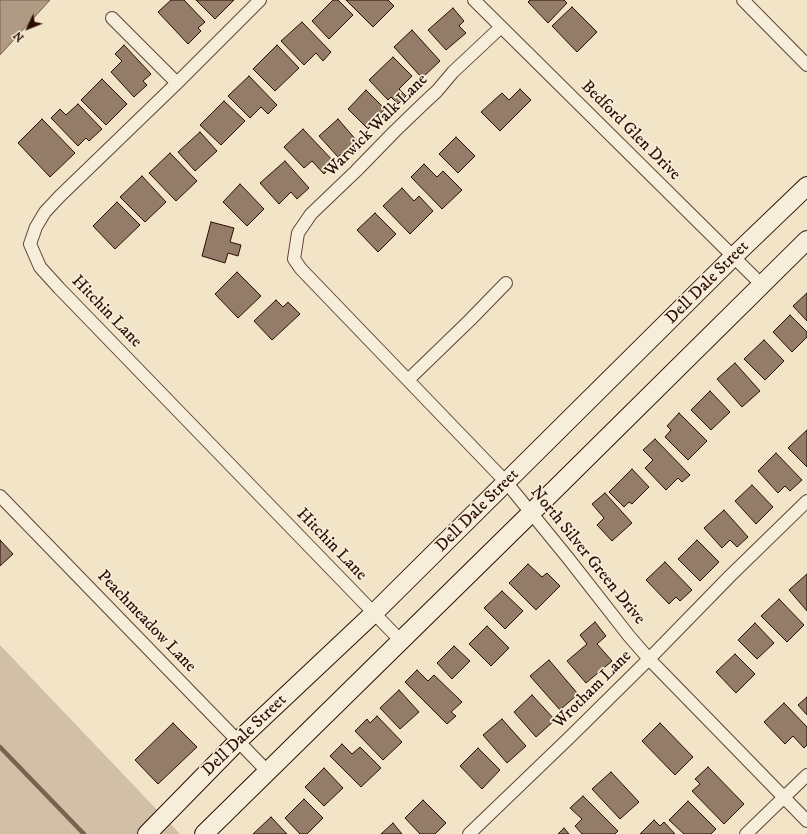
<!DOCTYPE html>
<style>
body{margin:0}
#map{position:relative;width:807px;height:834px;overflow:hidden;background:#f2e4c7;font-family:"IM FELL DW Pica",serif}
canvas{display:block}
.north{position:absolute;left:8px;top:8px;width:40px;height:40px;-webkit-text-stroke:3px #f7eddb;paint-order:stroke;rotate:227deg;font-size:11px;font-weight:700;line-height:16px;text-align:center;color:#2d0d03}
.north::after{content:'';display:block;margin:auto;width:14px;height:18px;background:#2d0d03;clip-path:polygon(50% 0,100% 100%,50% 72%,0 100%)}
</style>
<div id="map">
<canvas width="807" height="834"></canvas>
<div class="north">N</div>
</div>
<script>
const c = document.querySelector('canvas').getContext('2d');
c.lineJoin = 'round';
function paint(path, color) { c.fillStyle = color; c.fill(path, 'evenodd'); }
const poly = rows => new Path2D(rows.map(r => 'M' + r).join(''));
function stroke(path, color, width, dash) { c.strokeStyle = color; c.lineWidth = width; c.lineCap = dash ? 'butt' : 'round'; c.setLineDash(dash || []); c.stroke(path); }
function write(font, color, halo, rows, align = 'center') {
  c.font = font + ' "IM FELL DW Pica",serif'; c.lineWidth = 3.5; c.setLineDash([]); c.textBaseline = 'middle'; c.strokeStyle = halo; c.fillStyle = color; for (const [text, x, y, turn = 0] of rows) {
    c.save(); c.translate(x, y); c.rotate((+turn || 0) * Math.PI / 180); c.textAlign = isNaN(turn) ? turn : align; if (halo) c.strokeText(text, 0, 0); c.fillText(text, 0, 0); c.restore();
  }
}
const green = poly([
 [0,645,180,834,0,834]
]);
const water = poly([
 [0,0,50,0,0,55,0,0]
]);
const stream = poly([
 [0,747,84,834]
]);
const building = poly([
 [171,0,184,0,205,22,198,28,201,31,188,44,158,12,171,0],
 [196,0,234,0,215,19,196,0],
 [333,0,338,0,353,15,329,39,312,21,333,0],
 [346,0,388,0,394,6,373,27,346,0],
 [530,0,564,0,567,3,548,23,528,2,530,0],
 [572,7,597,32,577,52,552,26,572,7],
 [453,8,464,21,459,26,466,33,446,50,428,30,453,8],
 [302,22,331,52,323,61,316,53,304,65,281,41,302,22],
 [412,30,440,61,422,78,394,47,412,30],
 [124,45,151,74,143,81,147,85,134,97,111,72,122,61,115,54,124,45],
 [277,45,299,68,275,91,253,69,277,45],
 [393,57,412,76,399,89,406,96,398,104,391,97,388,100,369,80,393,57],
 [249,76,277,105,268,114,261,107,250,118,228,96,249,76],
 [102,79,127,104,106,125,81,100,102,79],
 [520,89,531,100,500,131,481,112,502,93,509,100,520,89],
 [366,90,385,109,373,120,375,122,368,129,348,109,366,90],
 [224,101,245,121,221,145,200,125,224,101],
 [78,104,102,129,89,141,86,138,78,146,51,118,60,109,66,115,78,104],
 [42,119,75,153,50,177,18,143,42,119],
 [338,119,357,141,338,157,319,136,338,119],
 [303,129,335,163,324,174,312,161,304,168,284,147,303,129],
 [200,132,217,151,195,171,178,152,200,132],
 [456,137,475,156,458,173,439,154,456,137],
 [170,153,197,181,176,201,149,173,170,153],
 [285,161,309,188,297,199,291,192,279,204,260,183,285,161],
 [424,164,437,177,443,171,462,190,442,209,411,177,424,164],
 [142,176,166,202,145,222,120,197,142,176],
 [240,184,264,209,247,226,223,202,240,184],
 [402,188,414,201,419,196,433,211,410,234,383,206,402,188],
 [117,202,140,225,115,249,93,226,117,202],
 [375,213,396,234,378,252,357,230,375,213],
 [211,222,234,228,230,242,241,245,238,256,228,253,225,263,202,256,211,222],
 [237,272,261,296,238,318,215,294,237,272],
 [807,293,807,321,793,306,807,293],
 [276,300,283,307,288,302,300,314,272,340,254,321,276,300],
 [790,315,807,332,807,337,792,352,773,332,790,315],
 [764,340,784,361,765,380,744,359,764,340],
 [735,363,760,391,742,407,717,379,735,363],
 [710,391,730,412,711,430,691,410,710,391],
 [679,413,707,441,688,460,665,437,671,430,667,426,679,413],
 [807,430,807,467,788,448,807,430],
 [655,439,690,475,682,482,678,478,666,490,645,468,653,460,643,450,655,439],
 [776,453,802,480,790,491,785,486,778,493,758,471,776,453],
 [632,469,649,487,632,504,629,502,624,507,609,492,632,469],
 [752,485,773,507,756,524,735,501,752,485],
 [605,493,632,523,612,541,597,525,604,518,592,504,605,493],
 [724,510,748,537,737,547,730,540,722,548,704,528,724,510],
 [0,540,13,554,0,566,0,540],
 [697,540,719,562,700,581,678,559,697,540],
 [665,562,692,590,680,601,676,597,669,604,646,580,665,562],
 [528,564,542,577,547,573,560,586,536,610,509,583,528,564],
 [807,574,807,611,789,590,807,574],
 [502,591,523,611,505,629,484,608,502,591],
 [779,599,804,625,787,642,761,616,779,599],
 [595,622,606,636,597,644,612,661,586,683,567,661,587,644,580,635,595,622],
 [755,623,774,643,757,659,738,640,755,623],
 [487,626,509,648,491,666,469,644,487,626],
 [454,646,470,661,452,679,437,663,454,646],
 [735,654,755,674,736,693,716,672,735,654],
 [549,660,578,694,560,710,530,676,549,660],
 [417,670,428,681,434,675,462,702,451,712,456,716,447,724,405,682,417,670],
 [399,690,419,712,400,729,380,708,399,690],
 [532,695,555,720,536,737,514,712,532,695],
 [807,697,807,715,798,705,807,697],
 [784,703,807,727,807,745,804,748,793,736,785,744,764,722,784,703],
 [377,716,402,742,383,760,355,731,367,719,370,723,377,716],
 [502,719,526,746,507,763,483,735,502,719],
 [173,723,197,747,158,784,135,760,173,723],
 [660,723,693,757,675,775,642,741,660,723],
 [342,744,352,754,360,747,381,768,361,787,330,756,342,744],
 [478,748,500,770,482,789,460,766,478,748],
 [708,767,744,804,724,824,692,791,700,784,695,779,708,767],
 [324,768,343,788,324,806,305,787,324,768],
 [611,772,639,802,620,819,592,789,611,772],
 [583,796,618,831,615,834,582,834,575,826,582,819,570,808,583,796],
 [304,799,323,818,307,834,300,834,285,818,304,799],
 [423,800,446,823,435,834,420,834,405,818,423,800],
 [688,801,716,829,711,834,684,834,669,820,688,801],
 [271,817,287,834,253,834,271,817],
 [654,820,660,826,664,822,675,834,640,834,654,820],
 [393,823,402,834,381,834,393,823],
 [564,828,569,834,558,834,564,828]
]);
const minor = poly([
 [260,0,177,83,60,196,45,212,36,227,30,244,40,267,59,288,401,641],
 [474,0,762,285],
 [743,0,807,65],
 [112,18,177,83],
 [501,27,453,72,437,91,423,104,395,131,356,171,311,214,298,233,294,259,301,269,506,482,568,558,629,636,649,659,807,821],
 [408,380,470,320,506,283],
 [0,496,268,772],
 [469,834,570,737,649,659,730,576,807,501],
 [746,834,807,775]
]);
const secondary = poly([
 [147,834,238,741,374,613,733,257,807,186],
 [204,834,531,513,807,240]
]);
const streetNames = [
 ["Warwick Walk Lane",377,126,-45],
 ["Bedford Glen Drive",630,131,45],
 ["Dell Dale Street",708,283,-45],
 ["Hitchin Lane",106,312,46],
 ["Dell Dale Street",478,511,-45],
 ["Hitchin Lane",331,545,46],
 ["North Silver Green Drive",587,556,51],
 ["Peachmeadow Lane",146,622,46],
 ["Wrotham Lane",593,690,-45],
 ["Dell Dale Street",245,736,-44]
];
paint(green, '#d1bfa6');
paint(water, '#af9b84');
stroke(water, '#7b6250', 1);
stroke(stream, '#7b6250', 4.5);
paint(building, '#937d69');
stroke(building, '#2d0d03', 1);
stroke(minor, '#5e4334', 14);
stroke(secondary, '#2d0d03', 20);
stroke(minor, '#f7eddb', 12);
stroke(secondary, '#f7eddb', 18);
write('17px', '#2d0d03', '#f7eddb', streetNames);
</script>
